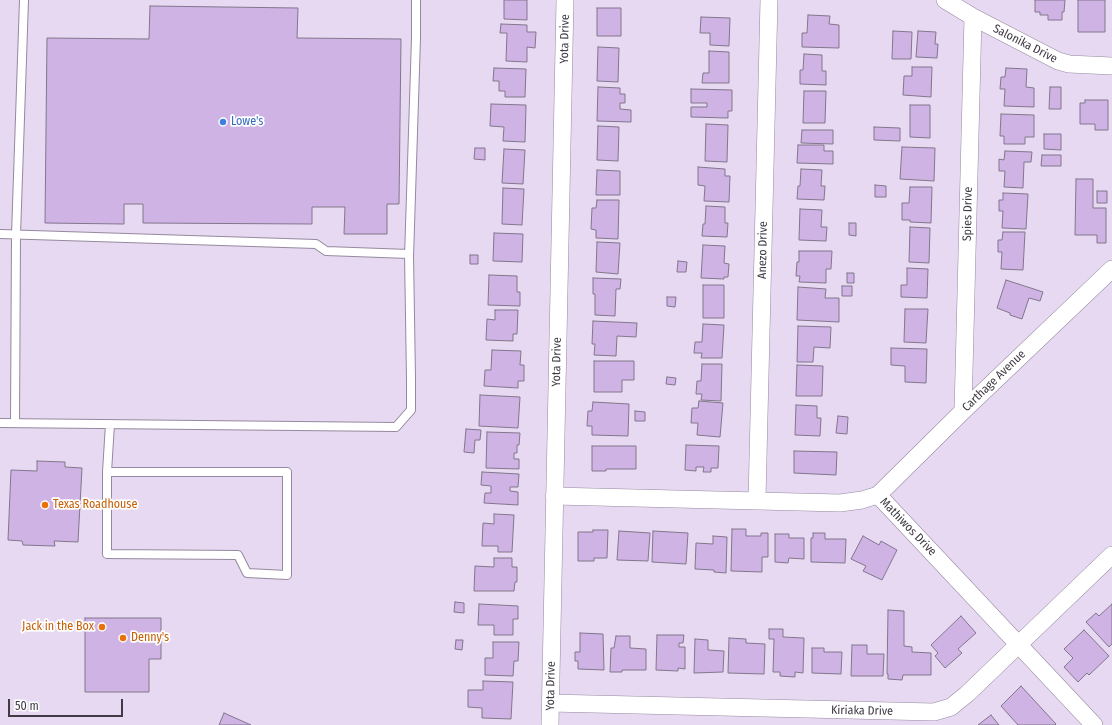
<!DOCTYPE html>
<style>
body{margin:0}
#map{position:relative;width:1112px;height:725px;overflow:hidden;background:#e6d9f1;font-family:"Fira Sans Condensed",sans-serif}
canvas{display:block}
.scale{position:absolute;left:8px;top:699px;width:115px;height:18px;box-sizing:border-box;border:2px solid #3f3a43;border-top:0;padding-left:5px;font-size:12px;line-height:14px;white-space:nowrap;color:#3f3a43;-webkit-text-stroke:3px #fff;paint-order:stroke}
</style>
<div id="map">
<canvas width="1112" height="725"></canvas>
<div class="scale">50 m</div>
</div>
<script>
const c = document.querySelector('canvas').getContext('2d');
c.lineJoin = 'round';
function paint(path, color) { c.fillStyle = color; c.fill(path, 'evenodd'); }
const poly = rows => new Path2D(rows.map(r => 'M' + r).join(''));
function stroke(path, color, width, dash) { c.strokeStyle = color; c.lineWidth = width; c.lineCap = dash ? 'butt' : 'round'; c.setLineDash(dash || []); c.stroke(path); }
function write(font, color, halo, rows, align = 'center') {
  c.font = font + ' "Fira Sans Condensed",sans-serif'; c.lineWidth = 3.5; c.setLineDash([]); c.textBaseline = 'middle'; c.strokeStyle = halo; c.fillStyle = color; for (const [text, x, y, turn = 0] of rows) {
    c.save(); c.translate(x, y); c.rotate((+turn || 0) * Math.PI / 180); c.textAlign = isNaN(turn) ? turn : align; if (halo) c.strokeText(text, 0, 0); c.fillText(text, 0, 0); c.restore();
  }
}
const building = poly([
 [504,0,527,0,527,20,504,19,504,0],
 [1035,0,1065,0,1064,12,1062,12,1062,20,1048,20,1048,15,1040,15,1040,12,1035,12,1035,0],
 [1078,0,1105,0,1105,32,1078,32,1078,0],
 [150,6,298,8,297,38,401,39,399,204,387,204,387,234,344,234,345,207,312,207,312,224,143,223,143,204,124,204,124,224,45,223,47,38,149,39,150,6],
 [597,8,621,8,621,36,597,36,597,8],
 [808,15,830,16,829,24,839,25,839,48,802,47,802,33,807,33,808,15],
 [701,17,730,18,729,46,710,45,710,33,700,33,701,17],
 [501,24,527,25,527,32,536,32,535,48,527,47,527,62,506,61,507,33,500,33,501,24],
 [893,31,912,32,911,59,892,59,893,31],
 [918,31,936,32,935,44,938,44,937,58,916,57,918,31],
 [598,47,619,48,618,82,597,81,598,47],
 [709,51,729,52,729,83,702,83,703,73,709,73,709,51],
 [804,54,822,55,822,71,826,71,826,85,800,84,800,70,803,70,804,54],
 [912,67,932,67,931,97,903,95,904,76,912,76,912,67],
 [494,68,526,69,525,97,505,97,505,91,499,91,499,81,493,81,494,68],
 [1006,68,1027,69,1026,87,1034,88,1034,107,1004,106,1005,89,1000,89,1001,77,1005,77,1006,68],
 [598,87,620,88,620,94,625,94,625,103,620,103,620,109,631,110,631,122,597,121,598,87],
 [1050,87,1061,87,1061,109,1049,109,1050,87],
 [691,89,732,90,732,111,728,111,728,118,691,117,691,107,707,107,707,103,691,103,691,89],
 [804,91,826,91,825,123,803,123,804,91],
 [1085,100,1108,100,1108,130,1095,130,1095,124,1080,124,1080,103,1085,103,1085,100],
 [491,104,526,105,525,142,503,141,504,127,490,126,491,104],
 [910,105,930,105,930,138,910,137,910,105],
 [1001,114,1034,115,1034,137,1025,137,1025,144,1004,144,1004,136,1000,136,1001,114],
 [706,124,728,125,727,162,705,161,706,124],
 [598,126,619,127,618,161,597,160,598,126],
 [874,127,900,128,900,141,874,140,874,127],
 [802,130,833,130,833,144,801,143,802,130],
 [1044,134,1061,134,1061,150,1044,149,1044,134],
 [798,145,824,145,824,151,833,151,833,164,797,163,798,145],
 [902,147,935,148,934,181,900,179,902,147],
 [475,148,485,148,485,160,474,159,475,148],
 [504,149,525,150,523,184,502,183,504,149],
 [1005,151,1032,152,1031,162,1024,162,1023,188,1004,187,1005,171,999,171,999,159,1004,160,1005,151],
 [1042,155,1061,155,1061,166,1041,166,1042,155],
 [698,167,725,169,725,176,730,176,729,202,704,201,705,186,698,185,698,167],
 [801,169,822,170,821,186,825,186,824,200,797,199,798,186,800,186,801,169],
 [597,170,620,171,620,195,596,195,597,170],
 [1076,179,1093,179,1093,208,1106,208,1106,243,1097,243,1097,235,1075,235,1076,179],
 [875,185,886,186,886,197,875,197,875,185],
 [910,187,932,187,931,223,910,222,910,220,902,220,902,203,909,203,910,187],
 [503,188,524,189,522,225,502,224,503,188],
 [1097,191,1107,191,1107,203,1097,203,1097,191],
 [1003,193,1028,194,1026,229,1002,228,1003,211,999,211,999,200,1003,200,1003,193],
 [597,200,619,200,618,239,596,238,596,230,591,229,592,208,596,208,597,200],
 [706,206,725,207,725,223,728,223,727,237,702,236,703,224,705,224,706,206],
 [800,209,822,210,821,227,827,227,826,241,799,240,800,209],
 [849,223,856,223,856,236,849,235,849,223],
 [910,227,930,228,929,263,909,262,910,227],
 [1003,232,1025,232,1023,270,1001,269,1002,252,998,252,998,240,1002,240,1003,232],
 [494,233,523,234,522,262,493,261,494,233],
 [597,242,620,243,618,274,596,272,597,242],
 [703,245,725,246,724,263,729,264,728,277,724,277,724,279,701,278,703,245],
 [799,251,832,251,831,269,826,269,826,283,799,282,800,276,796,276,797,262,799,262,799,251],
 [470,255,478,255,478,264,470,264,470,255],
 [678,261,687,262,686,272,677,272,678,261],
 [907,268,928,269,927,298,901,297,901,285,907,285,907,268],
 [847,273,854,273,854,283,847,283,847,273],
 [489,275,517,276,517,292,520,292,520,306,488,305,489,275],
 [593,278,621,279,620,289,616,289,615,316,595,315,595,294,593,294,593,278],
 [1006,280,1043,292,1040,301,1029,298,1022,319,1010,315,1010,313,997,308,1006,280],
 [703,285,724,285,724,318,703,318,703,285],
 [842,286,852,286,852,296,842,296,842,286],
 [798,287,826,289,825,298,839,298,839,322,797,320,798,287],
 [667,297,676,297,675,307,667,306,667,297],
 [905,309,928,309,926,343,904,342,905,309],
 [495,310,518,310,517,334,513,334,513,341,486,340,487,319,495,320,495,310],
 [593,321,637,323,636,337,617,336,616,356,594,355,595,344,592,344,593,321],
 [703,324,724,325,722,358,701,358,702,353,694,353,695,342,702,342,703,324],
 [798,326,831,327,830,348,814,347,813,362,797,362,798,326],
 [891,348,927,349,926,383,905,382,905,366,891,365,891,348],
 [492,350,521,351,520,365,524,365,524,381,518,381,518,388,484,386,485,370,491,370,492,350],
 [594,361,634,361,634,380,622,380,622,392,594,392,594,361],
 [702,364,722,364,721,401,701,400,702,394,696,394,697,381,701,381,702,364],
 [797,365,823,366,822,396,796,396,797,365],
 [667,377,676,378,675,385,666,384,667,377],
 [480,395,520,397,518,428,479,426,480,395],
 [699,401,723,403,720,437,697,435,698,423,691,423,692,408,698,408,699,401],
 [593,402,629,404,628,436,592,435,592,426,587,426,588,411,592,411,593,402],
 [796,405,817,406,817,418,821,418,820,436,795,435,796,405],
 [635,411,645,412,645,421,635,421,635,411],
 [838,416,848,417,847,434,836,433,838,416],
 [466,429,481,430,480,440,475,440,474,453,464,452,466,429],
 [487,432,520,433,519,445,517,445,517,453,514,453,514,459,519,459,519,469,486,468,487,432],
 [686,445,719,446,718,468,711,468,711,472,703,472,704,467,696,467,696,471,685,470,686,445],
 [592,446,636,446,636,469,606,469,606,471,592,471,592,446],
 [794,451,837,452,836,475,794,473,794,451],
 [37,461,65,462,65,467,82,468,78,542,54,541,55,546,23,545,22,541,8,540,11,470,37,471,37,461],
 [482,472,519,474,518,487,510,487,510,491,518,492,518,505,484,503,485,493,491,493,491,486,481,485,482,472],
 [494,514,514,515,512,552,498,552,498,546,482,546,483,523,494,524,494,514],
 [732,529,746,529,746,536,761,536,761,533,768,533,768,557,762,557,762,572,731,571,732,529],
 [593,530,608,530,607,558,594,558,594,561,578,561,578,532,593,532,593,530],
 [619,531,650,533,648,561,617,560,619,531],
 [653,531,688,533,686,564,652,562,653,531],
 [813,533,825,533,825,539,846,539,845,563,811,562,811,538,813,538,813,533],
 [775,534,789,534,789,538,804,538,804,559,789,558,788,563,775,562,775,534],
 [713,536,727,537,726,573,714,572,714,570,695,569,696,543,713,544,713,536],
 [863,536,879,545,881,541,897,550,882,580,863,571,866,566,851,559,863,536],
 [494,558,512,558,512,567,517,567,517,582,515,582,514,591,474,591,475,566,494,567,494,558],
 [455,602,464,603,464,613,454,612,455,602],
 [479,604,518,606,518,619,513,619,513,635,494,635,494,625,478,625,479,604],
 [1112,604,1112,644,1109,647,1086,622,1096,613,1099,616,1112,604],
 [888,610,904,611,904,646,912,647,912,652,931,653,931,675,903,675,902,680,888,679,888,674,887,674,888,610],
 [961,616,976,633,958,649,962,653,945,668,935,656,938,653,931,645,961,616],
 [85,618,161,618,161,659,149,659,149,692,85,692,85,618],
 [769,629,783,629,783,637,804,638,803,673,795,672,795,677,780,676,780,672,773,672,774,639,769,639,769,629],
 [1084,630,1109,656,1089,675,1087,673,1078,682,1064,667,1073,658,1064,649,1084,630],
 [580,633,603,634,604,670,578,669,578,661,575,661,575,652,580,652,580,633],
 [657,635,684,635,683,643,679,643,679,647,685,647,685,669,678,668,678,671,656,670,657,635],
 [616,636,630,636,630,648,646,649,646,670,622,670,622,672,610,672,611,648,614,648,616,636],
 [729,638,746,639,746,643,765,644,764,674,728,673,729,638],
 [695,639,708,640,708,650,724,651,723,672,694,673,695,639],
 [456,640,463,640,462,650,455,649,456,640],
 [493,642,519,642,518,661,514,661,513,676,485,675,485,658,493,658,493,642],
 [852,645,867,645,867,654,884,654,883,676,851,676,852,645],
 [812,648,824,648,824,652,842,652,841,674,812,673,812,648],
 [483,681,513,682,511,719,482,718,482,708,468,707,468,690,483,690,483,681],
 [1021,686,1056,724,1055,725,1018,725,1001,706,1021,686],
 [224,713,251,725,219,725,224,713],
 [991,715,999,725,978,725,991,715]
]);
const service = poly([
 [0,234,316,244,326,251,409,254,411,379,411,410,396,427,0,423],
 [409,257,416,38,416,0],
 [15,423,16,235,24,0],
 [107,472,287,472,287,575,247,573,238,555,107,554,107,472,110,424]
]);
const minor = poly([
 [945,0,973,17,1058,61,1069,64,1112,66],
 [963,411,973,17],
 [878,495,963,411,1112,269],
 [554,496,840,503,862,500,878,495,1094,725],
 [757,500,769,0],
 [550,703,934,712,951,707,967,694,1112,555],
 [550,725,565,0]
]);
const markers = [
 [223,122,4,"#3f7fe0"],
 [45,505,4,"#e8710a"],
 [102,627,4,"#e8710a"],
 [123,638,4,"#e8710a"]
];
const streetNames = [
 ["Yota Drive",565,39,-89],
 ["Salonika Drive",1025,44,27],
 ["Spies Drive",968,214,-89],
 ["Anezo Drive",763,250,-89],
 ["Yota Drive",557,362,-89],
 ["Carthage Avenue",994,381,-44],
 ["Mathiwos Drive",908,527,46],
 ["Yota Drive",551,686,-89],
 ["Kiriaka Drive",862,711,1]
];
const shopNames = [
 ["Lowe's",231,122]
];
const foodNames = [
 ["Texas Roadhouse",53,505],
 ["Jack in the Box",94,627,"right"],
 ["Denny's",131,638]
];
paint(building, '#cfb3e5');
stroke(building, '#82768b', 1);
stroke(service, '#95899f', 10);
stroke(minor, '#95899f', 18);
stroke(service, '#fff', 8);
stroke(minor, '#fff', 17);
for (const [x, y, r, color] of markers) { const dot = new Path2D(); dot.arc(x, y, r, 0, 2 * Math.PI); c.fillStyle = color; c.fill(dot); stroke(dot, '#fff', 1.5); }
write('12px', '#3f3a43', '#fff', streetNames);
write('12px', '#366cbe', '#fff', shopNames, 'left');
write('12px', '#c56008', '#fff', foodNames, 'left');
</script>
